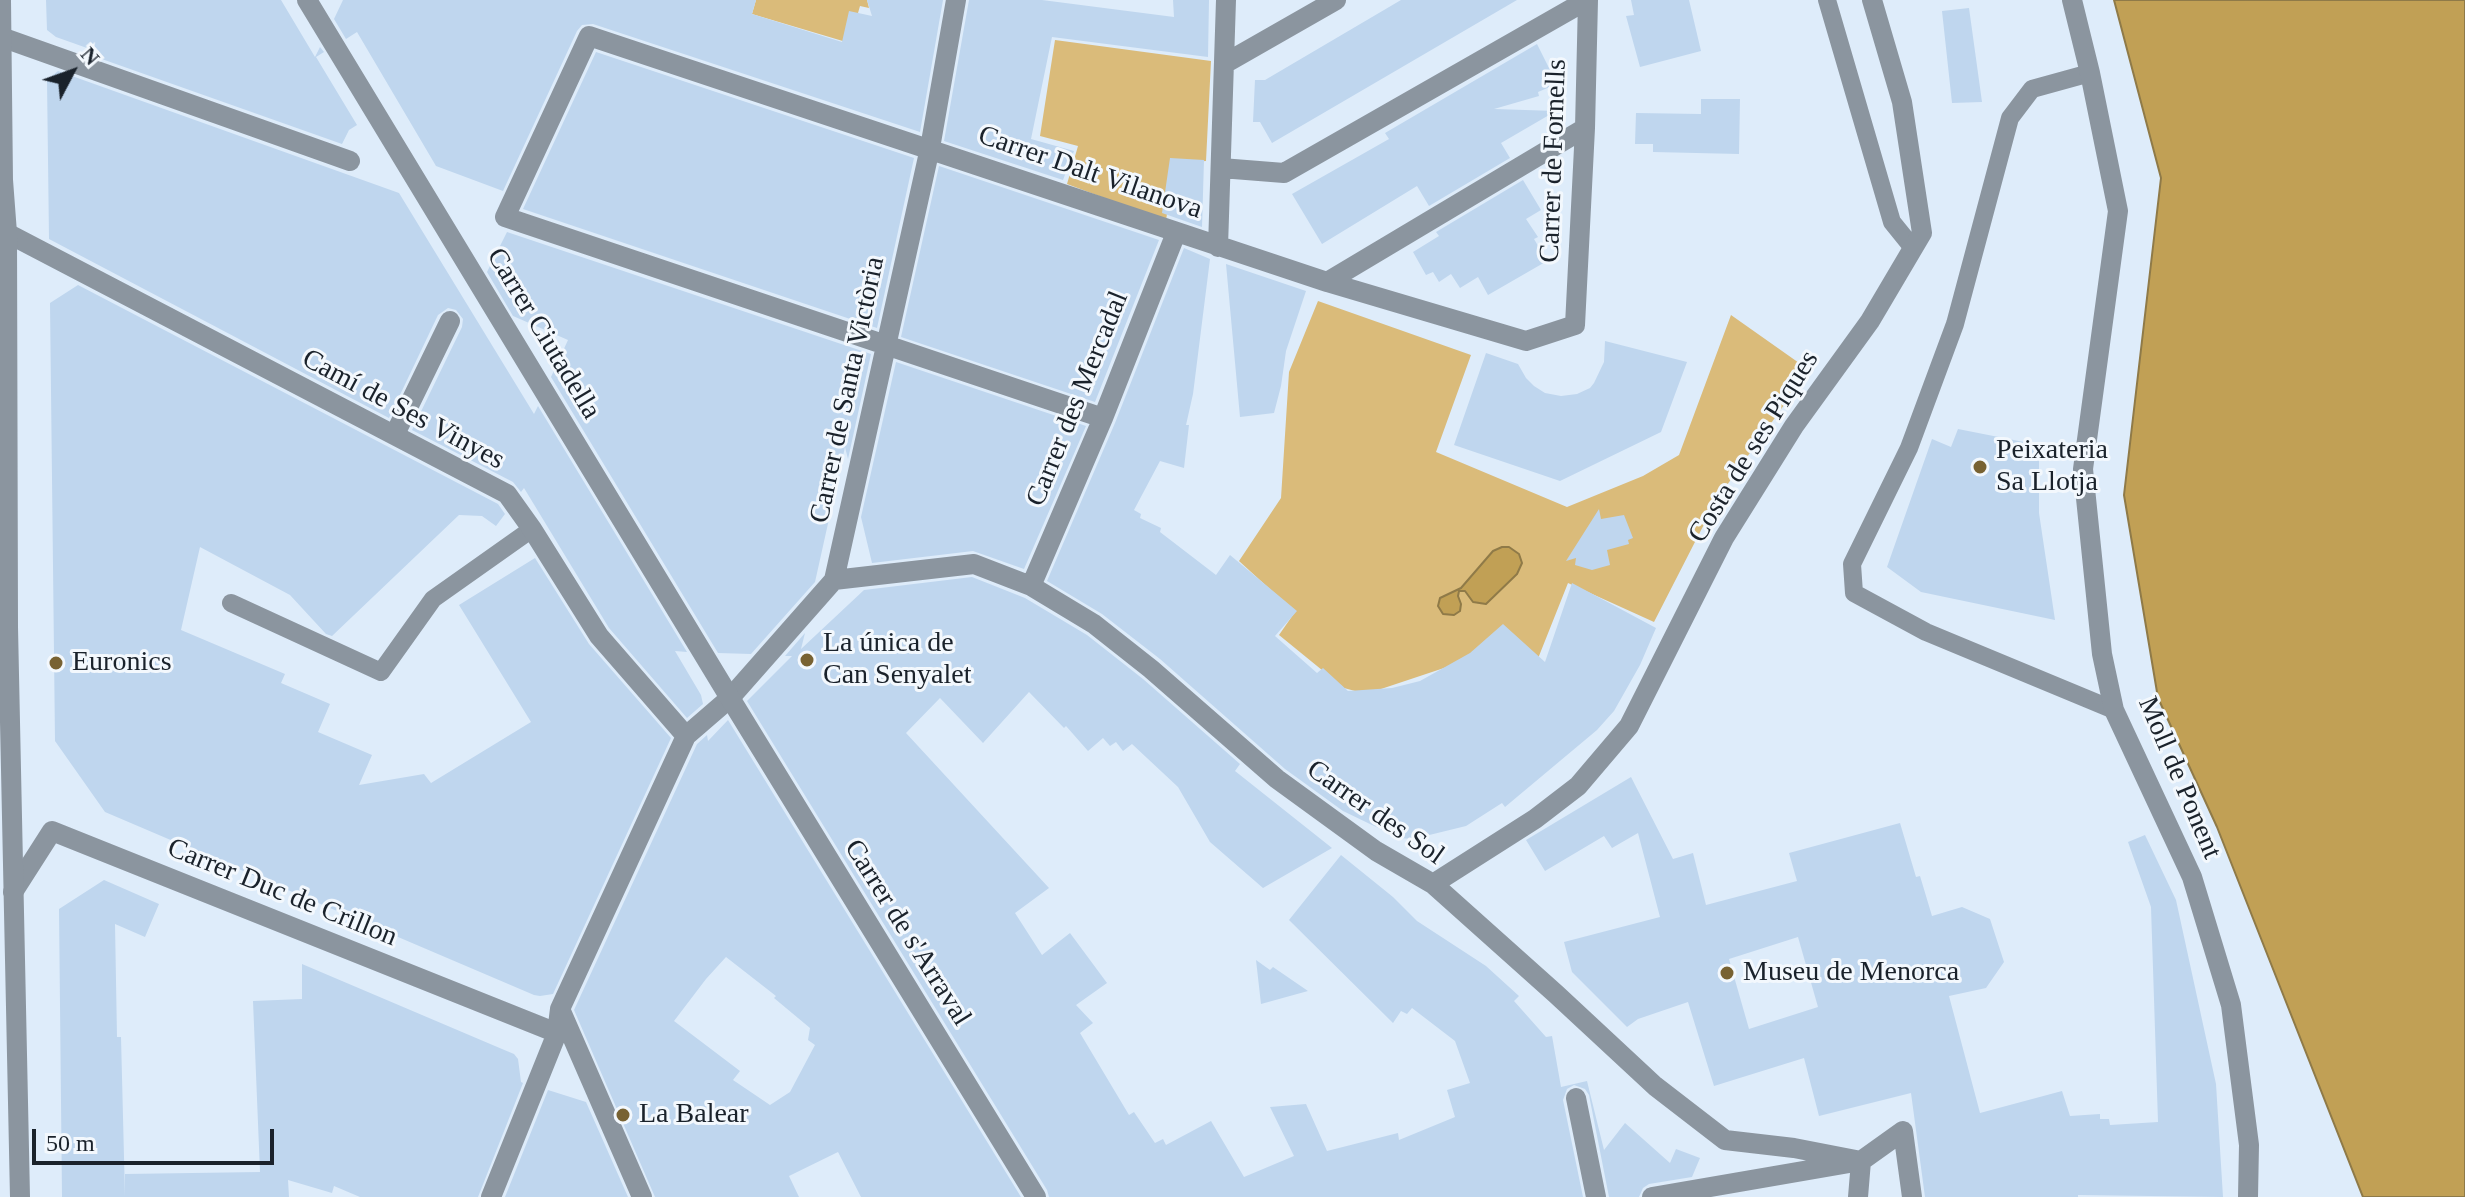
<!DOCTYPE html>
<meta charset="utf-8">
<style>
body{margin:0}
#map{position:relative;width:2465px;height:1197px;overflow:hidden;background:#deecfa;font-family:Georgia,serif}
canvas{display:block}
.north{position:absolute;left:32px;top:32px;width:80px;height:80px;-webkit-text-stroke:6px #f3f8fd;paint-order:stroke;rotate:49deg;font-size:22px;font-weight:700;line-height:32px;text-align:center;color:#1a222b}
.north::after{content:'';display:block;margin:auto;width:28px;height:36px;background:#1a222b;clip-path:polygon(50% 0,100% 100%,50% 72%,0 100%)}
.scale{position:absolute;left:32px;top:1129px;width:242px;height:36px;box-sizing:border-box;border:4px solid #1a222b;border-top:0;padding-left:10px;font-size:24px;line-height:28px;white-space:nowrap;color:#1a222b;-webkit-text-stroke:6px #f3f8fd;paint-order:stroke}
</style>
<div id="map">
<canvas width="2465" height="1197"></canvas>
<div class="north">N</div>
<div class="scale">50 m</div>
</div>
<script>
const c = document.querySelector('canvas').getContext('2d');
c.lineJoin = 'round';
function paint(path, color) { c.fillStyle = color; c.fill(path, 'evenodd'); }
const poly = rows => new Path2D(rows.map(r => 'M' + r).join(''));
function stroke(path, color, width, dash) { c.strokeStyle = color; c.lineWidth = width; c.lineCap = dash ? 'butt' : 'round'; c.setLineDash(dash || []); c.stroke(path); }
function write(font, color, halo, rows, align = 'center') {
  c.font = font + ' Georgia,serif'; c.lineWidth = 6; c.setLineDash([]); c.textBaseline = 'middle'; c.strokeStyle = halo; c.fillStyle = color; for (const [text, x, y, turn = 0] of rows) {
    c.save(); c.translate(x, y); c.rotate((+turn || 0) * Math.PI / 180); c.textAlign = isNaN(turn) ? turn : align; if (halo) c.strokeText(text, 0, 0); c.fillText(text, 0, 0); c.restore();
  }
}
const green = poly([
 [756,0,867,0,869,8,860,6,858,13,873,50,752,14],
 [1055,40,1211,61,1206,161,1174,163,1166,221,1067,184,1078,146,1040,136],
 [1318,301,1471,355,1436,452,1567,507,1643,476,1679,455,1731,315,1809,370,1717,499,1654,622,1568,583,1506,739,1483,655,1366,694,1344,688,1279,635,1295,612,1239,561,1281,498,1289,372]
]);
const water = poly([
 [2114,0,2465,0,2465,1197,2363,1197,2217,827,2158,698,2124,495,2161,178,2114,0],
 [1502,547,1509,547,1519,554,1522,563,1517,574,1486,604,1473,602,1465,591,1459,591,1458,596,1461,604,1460,611,1454,615,1443,614,1438,606,1440,598,1461,588,1493,551,1502,547]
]);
const building = poly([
 [46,0,281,0,315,57,320,47,324,52,316,57,357,125,349,130,342,144,82,52,87,48,56,37,47,30],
 [343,0,756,0,752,14,842,42,849,11,872,16,867,0,943,0,920,132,593,24,582,25,577,31,503,191,436,166,357,32,346,39,334,19],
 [969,0,1042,0,1174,17,1173,0,1209,0,1208,57,1052,37,1031,139,1074,151,1063,180,944,141],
 [1401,0,1517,0,1272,143,1260,122,1253,122,1255,80,1265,80],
 [1631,0,1689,0,1701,51,1640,67,1626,16,1634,15],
 [1969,8,1982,102,1952,103,1942,11],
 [1537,44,1557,84,1538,92,1539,96,1494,109,1556,111,1501,143,1510,158,1429,206,1417,186,1322,244,1292,194,1389,139,1385,133],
 [596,52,914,158,877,328,523,209],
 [58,71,399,193,534,414,538,406,687,652,675,651,701,695,703,704,687,718,609,628,524,488,521,492,513,482,412,430,462,327,463,319,456,310,448,308,438,315,389,418,49,239,47,80],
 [1701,99,1740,99,1739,154,1653,152,1653,144,1635,144,1636,113,1701,114],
 [1170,158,1204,160,1202,227,1162,213],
 [939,166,1159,240,1095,402,901,337],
 [1523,180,1541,210,1526,219,1538,237,1534,239,1547,261,1488,295,1478,277,1460,288,1451,274,1439,282,1433,272,1426,275,1413,252,1439,236,1436,232],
 [507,232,871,354,848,459,845,447,815,582,751,654,718,653,551,377,568,340,513,316,487,272],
 [1184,248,1210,259,1193,394,1186,425,1189,425,1184,468,1160,461,1134,510,1141,514,1140,518,1161,528,1160,532,1216,575,1230,555,1297,611,1275,636,1317,673,1323,668,1348,691,1392,688,1420,681,1470,653,1503,624,1545,662,1572,583,1656,628,1640,665,1614,711,1597,730,1505,807,1502,803,1466,826,1413,839,1399,838,1343,811,1285,769,1160,659,1102,614,1047,581,1115,423],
 [1226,264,1306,291,1286,351,1281,386,1274,413,1240,417],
 [78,285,498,504,505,514,496,526,482,516,459,515,332,636,326,634,290,595,200,547,181,630,285,674,281,683,330,704,318,732,372,755,359,785,424,774,431,783,531,722,459,605,535,558,589,644,671,738,553,994,540,996,534,995,105,812,55,741,50,303],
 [1605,341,1687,362,1661,432,1560,481,1454,445,1486,353,1518,364,1526,378,1534,386,1545,393,1561,396,1577,394,1590,388,1594,383,1604,362],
 [896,362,1086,426,1024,569,973,551,872,563,861,517],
 [1958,429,2039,445,2039,513,2055,620,1921,592,1887,567,1932,439,1951,447],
 [1599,509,1601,519,1624,515,1633,538,1628,540,1629,544,1607,550,1610,565,1592,570,1575,565,1576,558,1566,561],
 [972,577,1025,598,1087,635,1143,679,1240,764,1235,771,1332,848,1263,888,1210,842,1178,787,1132,744,1123,751,1116,742,1110,746,1103,738,1088,751,1066,726,1064,728,1029,692,983,743,940,698,906,733,1049,888,1015,913,1042,955,1070,933,1107,983,1076,1005,1093,1023,1080,1033,1129,1115,1134,1112,1155,1143,1163,1139,1166,1145,1211,1121,1244,1177,1294,1156,1270,1107,1306,1104,1327,1151,1398,1133,1399,1140,1455,1117,1447,1090,1470,1083,1455,1041,1412,1008,1407,1014,1401,1011,1393,1023,1289,920,1341,855,1393,897,1417,921,1486,966,1519,996,1514,1001,1546,1037,1552,1036,1561,1087,1587,1081,1604,1150,1625,1123,1670,1163,1676,1149,1700,1158,1692,1177,1649,1184,1643,1188,1639,1197,1609,1197,1589,1095,1585,1089,1574,1085,1567,1089,1563,1100,1583,1197,1049,1197,1047,1190,747,701,792,656,785,656,805,633,801,649,864,590],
 [728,720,1021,1197,861,1197,838,1152,789,1176,799,1197,655,1197,574,1010,697,744,707,735,708,741],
 [726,957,776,996,774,998,810,1028,808,1040,815,1045,790,1092,770,1105,733,1080,740,1071,674,1021,706,979],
 [1631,777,1673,859,1693,853,1706,905,1797,881,1789,853,1900,823,1916,877,1920,876,1932,916,1962,907,1990,919,2004,962,1986,988,1949,996,1980,1113,2062,1091,2070,1116,2100,1114,2100,1119,2109,1119,2110,1125,2158,1122,2151,907,2128,842,2145,835,2176,900,2216,1084,2223,1197,2078,1195,2078,1197,1925,1197,1911,1093,1819,1116,1804,1058,1714,1086,1688,1002,1638,1019,1627,1027,1572,972,1564,942,1660,917,1638,833,1612,848,1604,836,1545,871,1526,840],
 [1798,937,1818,1007,1749,1029,1729,959],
 [104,880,159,904,145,937,115,924,117,1037,121,1037,125,1197,62,1197,59,909],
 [1256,960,1270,970,1273,967,1308,991,1261,1004],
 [302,964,502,1049,514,1054,518,1059,521,1082,523,1083,478,1197,360,1197,334,1186,332,1193,288,1180,289,1197,125,1197,125,1174,260,1172,253,1001,302,999],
 [548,1090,586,1102,628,1197,505,1197]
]);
const service = poly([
 [1827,0,1892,222,1913,248],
 [2090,73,2032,89,2010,118,1955,324,1909,448,1852,564,1854,593,1926,632,2114,710],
 [231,603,381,672,433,599,532,529]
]);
const minor = poly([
 [1,37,350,161],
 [1224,64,1336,0],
 [1221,168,1284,173,1587,0],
 [7,233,507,494,532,529,599,636,686,736],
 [1218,247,1226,0],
 [1327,282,1585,128],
 [1103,418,505,217,589,36,1327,282,1526,341,1575,325,1585,128,1588,0],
 [395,434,450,321],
 [834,580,974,564,1031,586,1094,624,1151,669,1277,779,1376,851,1433,884,1556,994,1655,1086,1725,1140,1794,1148,1861,1161],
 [1031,586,1103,418,1176,233],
 [1433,884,1535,819,1578,786,1629,726,1724,538,1794,426,1870,321,1922,233,1902,102,1872,0],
 [13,892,52,831,557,1033],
 [560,1009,642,1197],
 [1576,1098,1596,1197],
 [491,1197,557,1033,560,1009,686,736,730,698,834,580,930,148,956,0],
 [1652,1197,1861,1161,1903,1131,1912,1197],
 [1858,1197,1861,1161]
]);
const tertiary = poly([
 [1,0,3,180,7,233,8,627,20,1197],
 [307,0,730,698,1036,1197],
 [2072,0,2090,73,2118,211,2083,469,2102,654,2114,710,2192,877,2231,1005,2249,1145,2248,1197]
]);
const markers = [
 [1980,467,8,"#786232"],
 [807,660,8,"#786232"],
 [56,663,8,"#786232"],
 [1727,973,8,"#786232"],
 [623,1115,8,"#786232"]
];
const streetNames = [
 ["Carrer de Fornells",1554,161,-88],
 ["Carrer Dalt Vilanova",1090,173,19],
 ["Carrer Ciutadella",543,334,59],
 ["Carrer de Santa Victòria",848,390,-78],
 ["Carrer des Mercadal",1078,399,-68],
 ["Camí de Ses Vinyes",403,410,28],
 ["Costa de ses Piques",1754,447,-58],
 ["Moll de Ponent",2179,778,67],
 ["Carrer des Sol",1375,813,35],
 ["Carrer Duc de Crillon",282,893,22],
 ["Carrer de s'Arraval",907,933,58]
];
const poiNames = [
 ["Peixateria",1996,451],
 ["Sa Llotja",1996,483],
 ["La única de",823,644],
 ["Can Senyalet",823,676],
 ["Euronics",72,663],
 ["Museu de Menorca",1743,973],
 ["La Balear",639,1115]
];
paint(green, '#dabb7a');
paint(water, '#c1a055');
stroke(water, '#8f7a48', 2);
paint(building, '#bfd6ee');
stroke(service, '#8b959f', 18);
stroke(minor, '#8b959f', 20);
stroke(tertiary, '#8b959f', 20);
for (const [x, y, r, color] of markers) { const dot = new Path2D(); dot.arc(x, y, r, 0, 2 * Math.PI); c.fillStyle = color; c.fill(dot); stroke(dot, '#f3f8fd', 3); }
write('28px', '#1a222b', '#f3f8fd', streetNames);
write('28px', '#1a222b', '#f3f8fd', poiNames, 'left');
</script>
